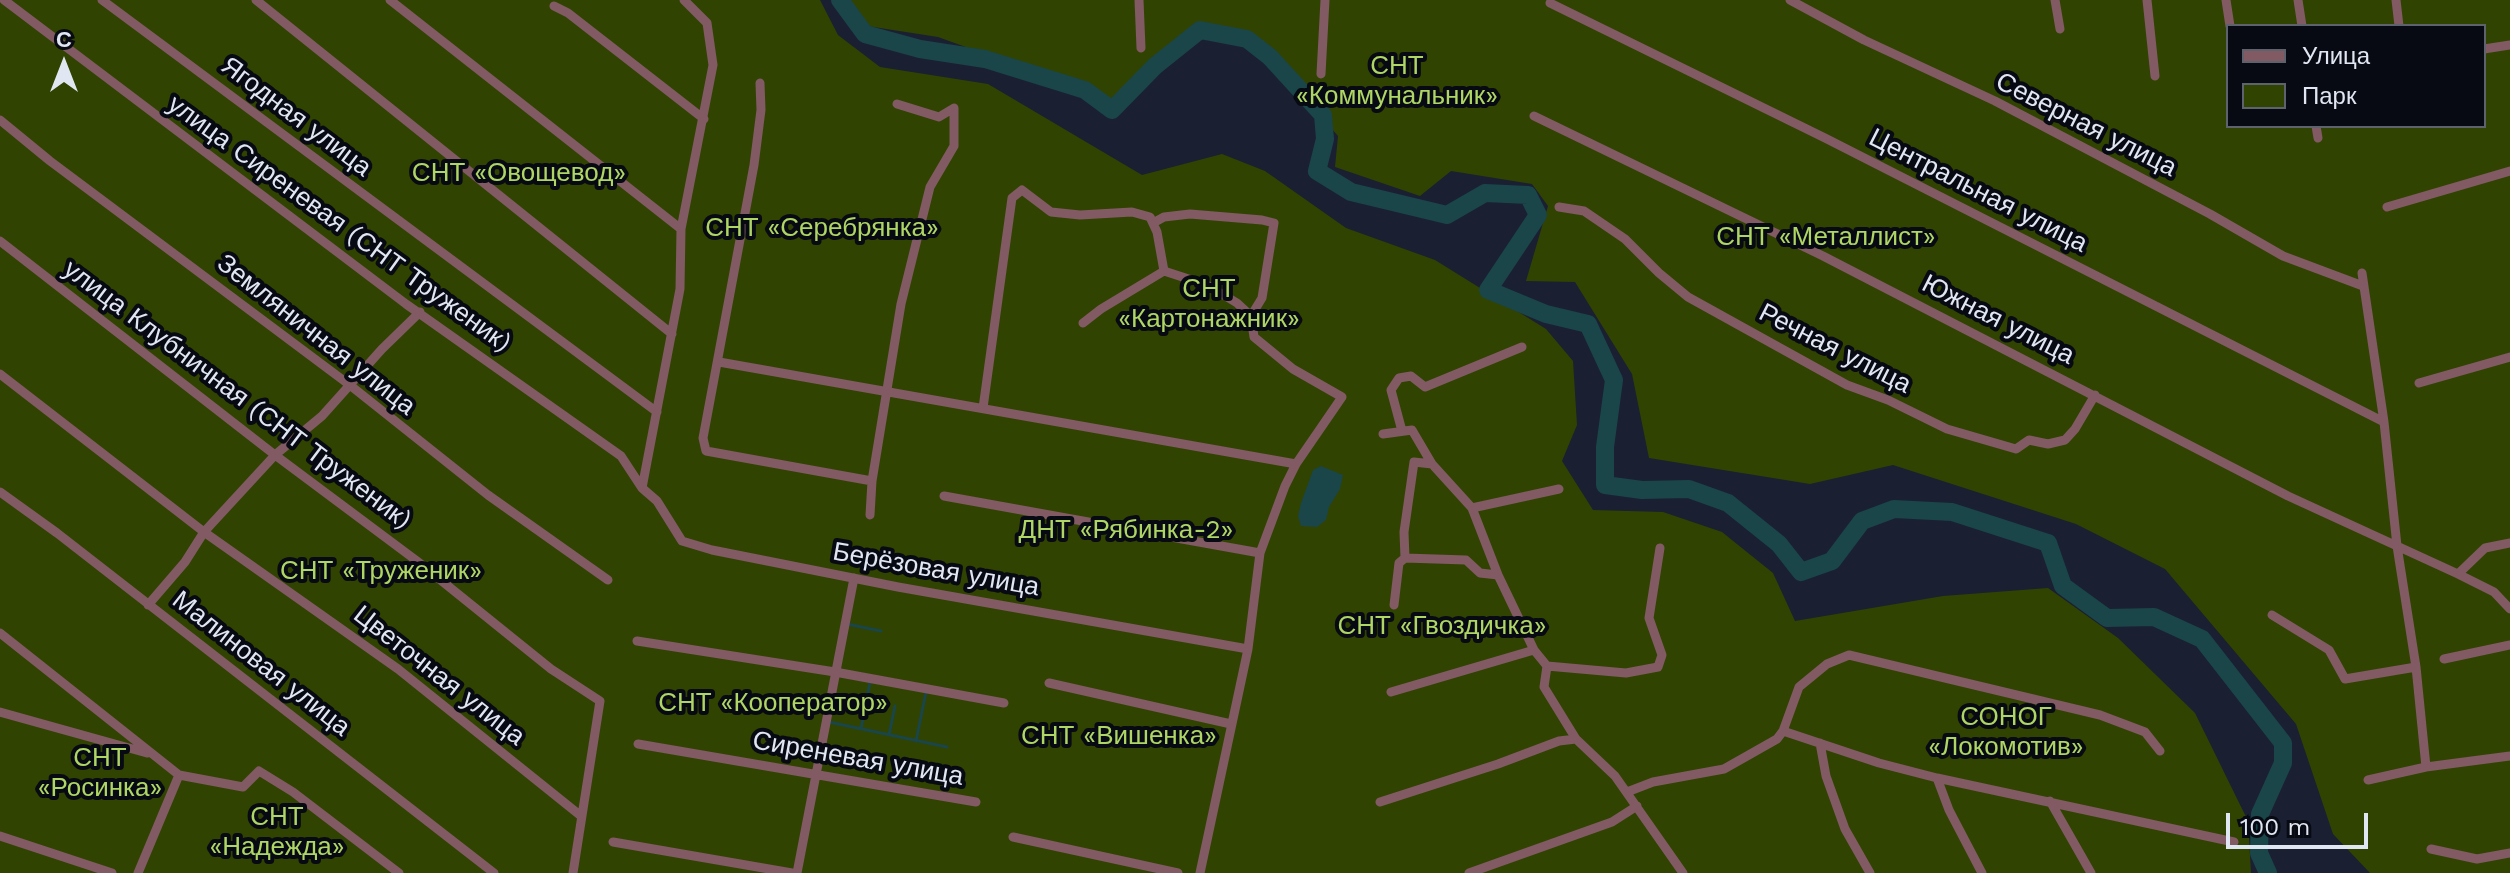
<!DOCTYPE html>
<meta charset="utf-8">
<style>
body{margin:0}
#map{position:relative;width:2510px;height:873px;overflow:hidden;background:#1a1f32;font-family:"Work Sans",sans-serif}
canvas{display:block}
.legend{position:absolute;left:2226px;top:24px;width:260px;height:104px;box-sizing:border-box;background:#070a12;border:2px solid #5e626c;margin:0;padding:10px 14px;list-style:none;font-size:24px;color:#e1e6f3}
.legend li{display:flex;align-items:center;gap:16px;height:40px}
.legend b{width:40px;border:2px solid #5e626c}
.north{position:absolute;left:24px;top:24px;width:80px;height:80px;-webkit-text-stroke:6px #070a12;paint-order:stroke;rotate:0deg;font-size:22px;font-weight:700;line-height:32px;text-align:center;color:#e1e6f3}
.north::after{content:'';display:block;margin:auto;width:28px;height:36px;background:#e1e6f3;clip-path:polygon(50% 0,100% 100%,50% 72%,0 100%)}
.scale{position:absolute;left:2226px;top:813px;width:142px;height:36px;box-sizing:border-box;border:4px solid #e1e6f3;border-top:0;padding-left:10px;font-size:24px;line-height:28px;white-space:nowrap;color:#e1e6f3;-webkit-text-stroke:6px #070a12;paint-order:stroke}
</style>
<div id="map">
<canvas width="2510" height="873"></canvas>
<ul class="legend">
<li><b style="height:10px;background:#815a64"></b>Улица</li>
<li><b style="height:22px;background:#314300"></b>Парк</li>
</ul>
<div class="north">С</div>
<div class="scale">100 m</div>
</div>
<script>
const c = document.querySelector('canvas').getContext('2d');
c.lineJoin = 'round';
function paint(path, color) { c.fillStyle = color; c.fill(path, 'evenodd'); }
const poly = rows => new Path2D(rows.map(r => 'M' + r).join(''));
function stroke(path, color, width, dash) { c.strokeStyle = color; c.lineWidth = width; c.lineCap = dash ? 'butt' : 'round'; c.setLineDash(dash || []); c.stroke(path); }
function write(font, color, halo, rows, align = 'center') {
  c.font = font + ' "Work Sans",sans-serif'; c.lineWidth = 8; c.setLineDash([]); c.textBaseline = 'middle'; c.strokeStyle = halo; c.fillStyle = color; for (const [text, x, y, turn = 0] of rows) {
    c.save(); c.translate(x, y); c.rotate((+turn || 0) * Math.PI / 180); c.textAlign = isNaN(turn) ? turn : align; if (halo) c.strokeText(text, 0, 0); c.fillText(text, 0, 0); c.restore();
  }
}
const green = poly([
 [0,0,820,0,838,35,880,67,988,84,1142,175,1222,154,1265,171,1346,228,1435,260,1546,329,1573,361,1577,425,1562,461,1593,510,1663,512,1722,532,1773,573,1795,621,1943,596,2048,588,2118,638,2195,713,2248,821,2251,873,0,873],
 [848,0,2510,0,2510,873,2370,873,2333,834,2296,724,2165,569,2076,524,1893,465,1810,484,1649,458,1632,374,1575,282,1526,281,1548,206,1532,184,1451,171,1420,196,1335,167,1338,136,1270,57,1246,39,1200,30,1112,110,1082,89,938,37,867,26],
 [2228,26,2484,26,2484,126,2228,126]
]);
const water = poly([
 [1321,466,1343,475,1340,489,1329,507,1326,520,1317,527,1301,526,1298,516,1301,503,1313,470]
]);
const stream = poly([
 [847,624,881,631],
 [829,722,947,747],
 [861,729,870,682],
 [889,735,895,706],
 [916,741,926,692]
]);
const river = poly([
 [840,0,865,34,920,49,985,59,1085,90,1112,110,1155,66,1200,30,1247,39,1270,57,1323,115,1325,139,1317,171,1351,192,1447,215,1485,193,1528,195,1538,215,1488,290,1546,314,1588,324,1614,380,1605,447,1605,485,1642,490,1689,489,1728,503,1779,544,1801,572,1832,561,1862,521,1894,509,1952,512,2048,543,2063,586,2107,618,2154,617,2202,639,2283,743,2283,763,2260,814,2259,853,2268,873]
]);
const minor = poly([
 [4,0,406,304,621,456,642,488,657,501,682,541,712,550,898,587,1248,649],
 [102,0,657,412],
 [256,0,672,334],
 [390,0,681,229],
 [1139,0,1141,48],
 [1790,0,1864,40,1995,101,2210,214,2283,256,2363,286],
 [2055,0,2060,29],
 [2147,0,2155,76],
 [2226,0,2230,26],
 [2298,0,2302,26],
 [2396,0,2399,26],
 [1550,3,1825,138,2384,422],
 [554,6,568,13,704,119],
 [2484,49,2510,45],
 [1321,74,1325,0],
 [760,83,761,110,754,165,703,438,706,451,872,481],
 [1534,116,1823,256,2288,496,2458,574,2494,592,2510,609],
 [0,120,50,161,351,386,488,495,608,580],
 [2316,126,2318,138],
 [1559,207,1584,211,1625,239,1659,273,1688,297,1847,385,1888,400,1947,429,2016,449,2029,440,2048,444,2065,440,2075,429,2095,395],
 [2387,207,2510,171],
 [1153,223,1164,217,1190,214,1262,220,1274,223,1262,298,1251,316],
 [0,241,275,455,417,561,551,669,600,701,573,873],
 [1164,271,1207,285,1237,303,1251,316,1254,337,1293,369,1342,397,1296,464,1285,486,1260,553,1248,649,1200,873],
 [2362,273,2384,422,2397,546,2416,667,2426,767],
 [719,362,1296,464],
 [0,374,204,532,398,669,581,816],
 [2419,383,2510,357],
 [983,408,1012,198,1022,190,1051,212,1080,215,1132,212,1150,217,1157,232,1164,271,1101,309,1083,323],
 [1402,431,1391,390,1399,378,1411,376,1425,387,1522,347],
 [1383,434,1412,430,1432,464,1472,508,1498,575,1534,650,1547,666,1544,687,1576,739,1615,776,1683,873],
 [1432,464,1414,462,1404,532,1405,558,1466,560,1480,573,1498,575],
 [642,488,680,289,681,229,713,65,707,23,684,0],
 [0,492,57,533,494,873],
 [944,496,1260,553],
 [1472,508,1559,489],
 [870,515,872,481,901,304,930,187,954,146,954,108,939,117,897,104],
 [2458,574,2485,548,2510,543],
 [148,605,185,562,204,532,275,455,322,416,382,349,420,312],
 [1394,605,1399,563,1405,558],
 [2272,615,2329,650,2345,679,2416,667],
 [0,633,179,775,243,787,259,771,293,792,399,873],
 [637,641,835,672,1004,703],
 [2444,659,2510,645],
 [1547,666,1626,673,1658,667,1662,655,1649,618,1660,548],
 [1049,683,1231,724],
 [1391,692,1534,650],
 [0,712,147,753],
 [1783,731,1879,763,1937,778,2234,842],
 [1820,743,1826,776,1845,829,1870,873],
 [638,744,976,802],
 [1937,778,1949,810,1982,873],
 [2368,780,2426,767,2510,756],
 [1627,792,1653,782,1724,769,1777,739,1783,731,1799,687,1827,664,1849,655,2100,715,2145,732,2160,751],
 [2050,801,2091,873],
 [1380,802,1498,764,1559,741,1576,739],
 [0,836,112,873],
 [1013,837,1178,873],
 [613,842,792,873],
 [2431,849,2477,859,2510,853],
 [138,873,179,775],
 [797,873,854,578],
 [1469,873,1612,822,1637,806]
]);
const parkNames = [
 ["СНТ",1397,66],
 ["«Коммунальник»",1397,96],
 ["СНТ «Овощевод»",519,173],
 ["СНТ «Серебрянка»",822,228],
 ["СНТ «Металлист»",1826,237],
 ["СНТ",1209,289],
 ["«Картонажник»",1209,319],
 ["ДНТ «Рябинка-2»",1126,530],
 ["СНТ «Труженик»",381,571],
 ["СНТ «Гвоздичка»",1442,626],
 ["СНТ «Кооператор»",773,703],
 ["СОНОГ",2006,717],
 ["«Локомотив»",2006,747],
 ["СНТ «Вишенка»",1119,736],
 ["СНТ",100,758],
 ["«Росинка»",100,788],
 ["СНТ",277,817],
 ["«Надежда»",277,847]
];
const streetNames = [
 ["Ягодная улица",296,117,37],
 ["Северная улица",2086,125,27],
 ["Центральная улица",1978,191,27],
 ["улица Сиреневая (СНТ Труженик)",339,224,36],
 ["Южная улица",1998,320,27],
 ["Земляничная улица",316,335,38],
 ["Речная улица",1835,349,27],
 ["улица Клубничная (СНТ Труженик)",237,395,37],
 ["Берёзовая улица",936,570,10],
 ["Малиновая улица",261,664,38],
 ["Цветочная улица",439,676,38],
 ["Сиреневая улица",858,759,10]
];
paint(green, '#314300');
paint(water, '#1a4549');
stroke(stream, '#1a4549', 3);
stroke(river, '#1a4549', 18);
stroke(minor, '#815a64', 9);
write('26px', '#afd664', '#070a12', parkNames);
write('26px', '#e1e6f3', '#070a12', streetNames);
</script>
